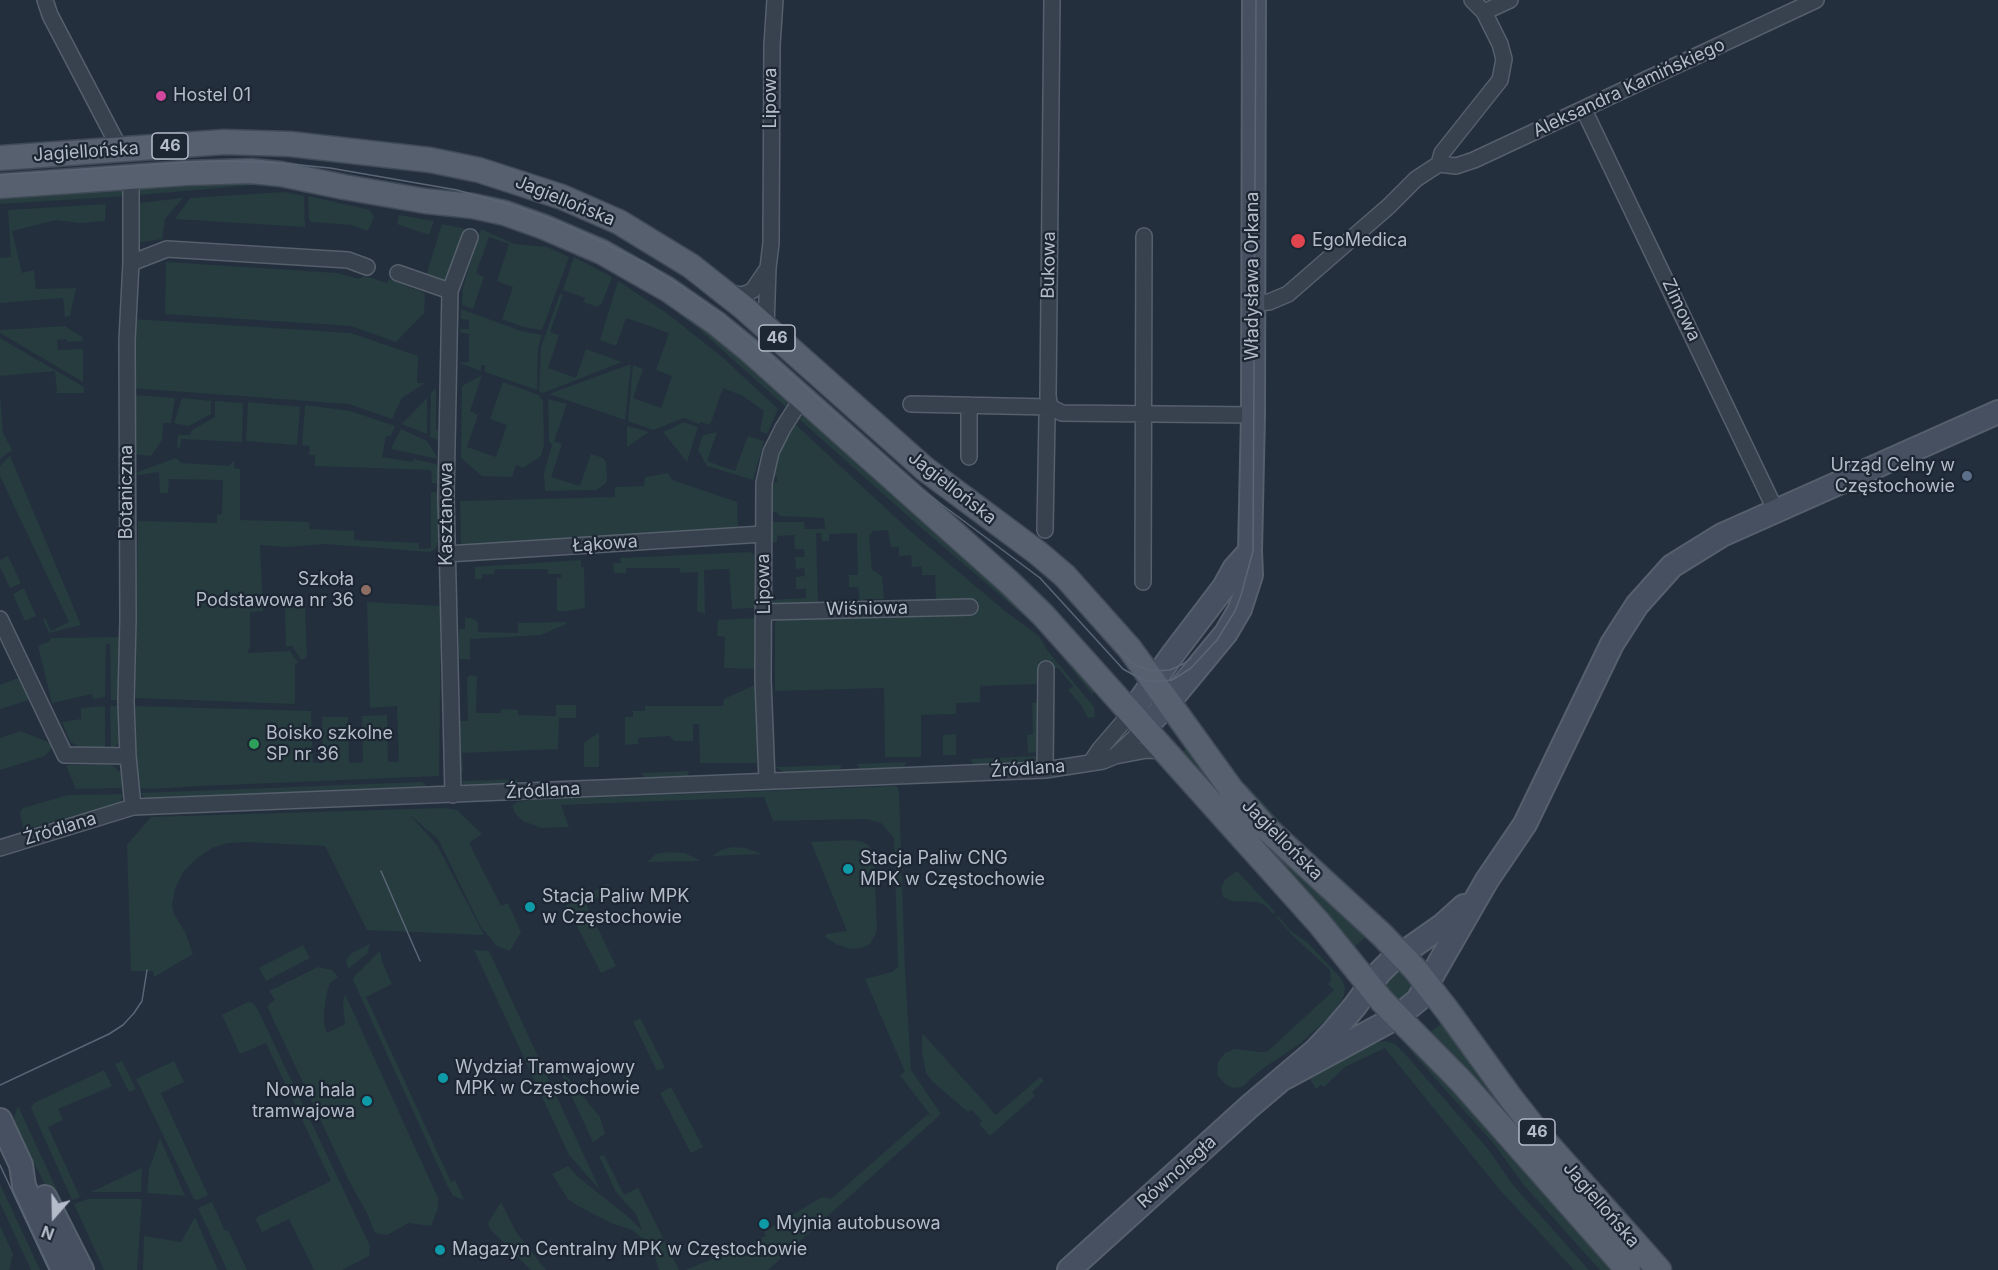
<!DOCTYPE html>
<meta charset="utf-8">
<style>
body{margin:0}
#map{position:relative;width:1998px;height:1270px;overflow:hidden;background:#242f3e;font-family:Inter,sans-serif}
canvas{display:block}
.north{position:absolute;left:24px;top:1186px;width:60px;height:60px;-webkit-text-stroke:4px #1d2633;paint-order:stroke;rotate:200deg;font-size:16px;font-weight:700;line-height:24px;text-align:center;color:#b4bcc9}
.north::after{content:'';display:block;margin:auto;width:21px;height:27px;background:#b4bcc9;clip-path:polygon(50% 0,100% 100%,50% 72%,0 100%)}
</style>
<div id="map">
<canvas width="1998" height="1270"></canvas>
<div class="north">N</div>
</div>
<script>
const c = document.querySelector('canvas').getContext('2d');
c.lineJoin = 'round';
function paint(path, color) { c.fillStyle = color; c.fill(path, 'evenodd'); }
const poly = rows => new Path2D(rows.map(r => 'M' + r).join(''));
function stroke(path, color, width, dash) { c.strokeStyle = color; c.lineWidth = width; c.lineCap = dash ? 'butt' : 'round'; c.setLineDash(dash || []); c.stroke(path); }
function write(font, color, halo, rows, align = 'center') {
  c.font = font + ' Inter,sans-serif'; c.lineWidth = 4.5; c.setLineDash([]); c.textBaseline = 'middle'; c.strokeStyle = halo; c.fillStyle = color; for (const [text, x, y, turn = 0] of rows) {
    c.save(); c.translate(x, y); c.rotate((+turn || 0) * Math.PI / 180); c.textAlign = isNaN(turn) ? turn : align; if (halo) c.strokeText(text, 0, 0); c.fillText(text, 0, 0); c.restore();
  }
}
const green = poly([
 [201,179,282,181,429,209,426,212,421,212,344,198,297,187,266,184,138,195,139,187,143,184],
 [120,188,126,196,0,204,0,193],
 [284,192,304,196,305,227,175,219,190,198],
 [308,196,370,210,374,217,368,231,351,225,311,222,309,219],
 [183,198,165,219,162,239,136,243,138,203],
 [106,204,105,221,79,223,56,220,12,231,22,273,34,270,36,289,76,288,70,316,65,317,63,298,0,303,0,258,11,257,8,210],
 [399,215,434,221,429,235,397,224],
 [442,224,470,230,449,282,440,281,426,276],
 [481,229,514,244,547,247,569,257,542,330,523,327,502,319,513,287,497,281,509,244,489,237,476,273,484,277,473,309,462,305,463,287],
 [574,257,612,277,602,303,597,307,584,302,585,298,563,290],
 [166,262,337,273,359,279,365,276,387,283,389,279,425,293,424,313,396,342,351,326,165,314],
 [623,276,684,309,788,400,786,407,700,330,669,306],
 [618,281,668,314,722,357,778,409,767,434,760,431,764,411,743,396,723,388,710,425,701,422,699,424,684,418,653,430,628,421,633,365,643,369,633,398,661,408,672,376,656,370,669,333,626,318,616,346,600,340],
 [560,294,563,295,550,332,559,335,548,368,576,378,586,349,622,362,543,393,539,391,541,347],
 [461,309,521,331,542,335,538,347,537,390,485,372,485,365,481,365,481,371,459,363,469,362,469,334,461,333,460,329,469,329,469,320,461,319],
 [132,319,351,333,418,356,417,383,425,383,402,398,392,419,349,404,131,388],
 [65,326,82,337,83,341,67,342,67,339,57,340,58,350,83,349,83,382,0,333,0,330],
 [0,338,84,387,84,393,57,393,55,371,0,376],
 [628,365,631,365,625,420,549,394],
 [482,375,470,411,478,415,467,447,496,457,507,425,490,419,503,382,539,395,543,401,544,445,541,456,523,468,516,465,512,477,482,476,461,458,462,386],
 [436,388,436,429,443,436,445,443,430,437,431,393],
 [0,395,3,433,12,450,0,459],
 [132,395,175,398,171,423,163,423,162,440,151,456,130,454],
 [182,398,211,401,211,414,189,426,174,423],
 [427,398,427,434,402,424],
 [548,399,567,404,554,441,562,444,551,477,580,486,591,454,603,458,606,462,607,482,601,487,596,490,545,491,544,473,552,445,549,441],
 [215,401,243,403,242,442,181,439,180,448,177,447,178,435,190,435,192,430,215,417],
 [248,402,300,407,297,445,246,441],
 [305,405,350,411,395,426,391,436,386,436,382,457,413,462,414,459,439,465,439,483,432,483,431,470,315,466,315,455,309,455,310,446,302,445],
 [806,415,1003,585,1100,687,1092,694,1053,646,1043,632,918,525,798,418],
 [684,422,698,427,687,462,663,432],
 [795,424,909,530,1005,611,1039,636,1047,650,1094,707,1095,717,1088,718,1081,705,1068,690,1073,686,1058,668,1052,669,1045,663,1038,662,1037,684,980,686,980,702,956,703,956,714,921,715,921,757,885,757,884,688,775,691,775,623,781,617,936,603,935,575,922,575,922,566,912,567,911,555,899,556,899,547,891,547,888,530,872,531,871,535,869,535,872,570,882,576,884,599,864,599,860,604,858,587,849,587,849,575,858,575,857,533,829,534,829,541,822,541,821,533,816,533,818,606,779,608,770,600,806,598,806,589,796,589,796,577,805,576,804,568,796,569,795,557,805,557,804,549,795,549,794,535,777,536,777,542,770,543,769,522,804,522,805,529,825,529,824,518,780,516,776,512,769,513,771,482,777,482,777,477,773,477,778,454],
 [627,426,649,432,627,447],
 [401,429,427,441,438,459,391,449],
 [717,432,707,461,735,471,748,436,764,441,753,480,707,466,698,450,703,435],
 [10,456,81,625,49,633,43,619,45,618,51,631,69,622,0,476,0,466],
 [176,458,182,463,229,466,233,461,234,462,234,468,240,469,240,520,309,522,310,529,354,531,354,540,419,543,419,549,431,548,431,492,439,492,438,542,435,549,430,552,325,544,286,547,260,545,263,611,250,612,250,647,247,653,290,651,298,662,295,665,295,704,135,698,138,521,217,523,217,515,222,514,223,480,169,479,168,493,160,493,159,472,138,475,135,473],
 [668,473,672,480,737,502,738,533,461,550,460,501,615,497,615,487,644,486,645,477],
 [751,552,754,556,754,608,732,609,729,569,704,570,705,614,697,611,698,572,680,573,680,568,626,568,626,573,614,573,613,563,621,563,620,558],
 [8,556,21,583,10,588,0,567,0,560],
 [581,560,581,567,584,567,585,608,567,611,557,611,557,578,561,578,561,574,548,574,548,569,495,569,494,574,482,574,482,579,475,579,475,567],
 [24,588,36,616,25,621,13,594],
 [367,602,441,606,439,776,201,786,152,789,137,788,135,706,311,711,313,763,323,763,322,717,348,717,349,763,363,762,362,716,387,715,388,762,399,762,397,706,370,708],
 [285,608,305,608,307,657,301,660,292,646,286,647],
 [465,618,471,618,478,622,478,632,518,633,518,623,566,622,566,624,541,635,470,639,470,659,459,659,459,629,465,629],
 [755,618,755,669,724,668,725,637,717,636,718,620],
 [120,637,121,700,111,700,110,644,106,644,105,697,93,699,92,694,52,703,38,646,50,641,51,638],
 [470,675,477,676,476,713,501,713,502,709,518,710,518,715,556,716,556,705,576,705,576,718,559,718,558,749,462,753,463,772,459,772,458,721,468,721,467,678],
 [21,677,32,699,0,709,0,685],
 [757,684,757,763,700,763,699,724,693,724,693,741,674,741,670,736,638,738,638,744,625,745,625,717,633,717,633,711,645,711,645,706,723,706,724,699],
 [1040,702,1041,752,1028,753,1027,735,1033,734,1032,703],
 [105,706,105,748,85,748,75,745,70,741,62,722,81,719,81,708],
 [110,706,123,706,121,739,114,749,111,749],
 [21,731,53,744,52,748,45,756,0,770,0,738],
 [598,733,599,733,599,767,584,767,584,743],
 [956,734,956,755,943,755,943,735],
 [1186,748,1234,810,1369,934,1350,951,1179,756],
 [1038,756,1036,762,973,764,970,759],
 [906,762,904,768,860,769,857,764],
 [70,765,112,765,121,773,122,788,76,789,66,766],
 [842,765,839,770,786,773,775,767],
 [689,771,687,777,645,779,641,773],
 [518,779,516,784,466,786,460,781],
 [422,782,428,787,156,800,145,798,140,793],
 [1246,784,1318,863,1345,882,1382,920,1289,842,1244,787],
 [897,786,899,793,905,970,911,1070,941,1114,768,1270,686,1270,766,1236,764,1232,822,1197,831,1199,928,1114,931,1116,900,1075,905,1072,865,979,892,972,898,967,894,838,881,823,866,819,773,821,764,797,561,805,569,827,541,828,523,821,515,813,512,805,518,802,530,800],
 [125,794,119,803,27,829,23,827,20,813,23,808,68,795],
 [444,808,457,810,482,834,469,843,501,906,508,903,521,932,510,951,497,946,481,927,438,839,410,815,437,845,484,935,367,930,325,846,247,842,227,843,212,848,196,859,183,872,175,889,172,905,174,914,185,932,193,954,154,977,153,971,131,971,127,845,151,817],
 [852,840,863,842,869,846,874,854,877,931,870,944,861,948,850,949,836,944,825,937,826,934,847,931,811,842],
 [732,847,745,848,762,854,712,856,721,850],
 [669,852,685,853,701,861,647,862,656,854],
 [1237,871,1238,872,1275,912,1273,914,1266,906,1257,902,1231,901,1223,897,1221,888,1225,880],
 [608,884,611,890,586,904,616,966,601,973,566,905],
 [1278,916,1291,931,1308,943,1341,978,1345,987,1344,996,1330,1016,1301,1043,1261,1070,1242,1087,1233,1088,1226,1085,1217,1075,1218,1062,1225,1053,1234,1049,1262,1052,1268,1051,1334,990,1328,984,1331,980,1330,970,1294,937,1276,917],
 [370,944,367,954,348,969,346,960,352,953],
 [303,945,310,958,266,981,259,968],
 [474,950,489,951,600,1190,569,1155],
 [380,951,382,962,392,984,366,997,451,1182,455,1180,464,1200,453,1196,446,1183,354,982,353,978],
 [318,967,332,970,338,977,330,983,327,992,324,1011,324,1024,327,1033,345,1024,343,1004,345,994,438,1198,438,1208,431,1226,409,1223,387,1235,375,1233,367,1213,349,1181,267,1006,275,1000,269,991],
 [1399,968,1414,979,1413,992,1398,1002,1384,993,1383,977],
 [248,1002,253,1003,258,1010,370,1246,369,1256,342,1270,314,1270,289,1219,262,1232,255,1218,331,1181,266,1043,240,1054,222,1015],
 [640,1018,665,1068,657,1071,633,1022],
 [1446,1020,1639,1258,1425,1036],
 [923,1034,996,1115,1040,1077,1044,1081,1032,1092,1035,1096,990,1136,979,1124,982,1121,972,1110,968,1112,932,1081,926,1073,922,1052,922,1037],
 [1385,1041,1395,1044,1405,1054,1488,1149,1513,1185,1589,1270,1574,1270,1499,1189,1385,1048,1345,1067,1324,1087,1321,1085,1316,1089,1310,1079,1353,1052,1374,1043],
 [1415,1044,1509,1149,1527,1175,1611,1270,1600,1270,1523,1184,1494,1144,1409,1049],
 [122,1061,136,1089,129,1092,115,1064],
 [174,1061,184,1082,161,1093,208,1195,198,1200,194,1199,136,1079],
 [104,1070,112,1086,58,1109,63,1120,48,1127,80,1197,72,1200,31,1108,34,1103],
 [560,1071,569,1079,600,1117,605,1134,593,1142],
 [671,1087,703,1147,691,1153,660,1093],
 [18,1106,94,1270,88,1270,17,1129,14,1117],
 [160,1138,185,1196,147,1193,149,1170],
 [604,1155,624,1195,638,1188,679,1270,659,1270,654,1253,648,1243,632,1230,611,1223,578,1206,568,1199,552,1174,568,1166,578,1177,626,1215,642,1230,636,1214,616,1192,599,1156],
 [142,1168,141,1192,91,1192],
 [0,1184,40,1270,31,1270,0,1203],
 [88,1199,142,1199,137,1270,104,1270,74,1204],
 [212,1202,225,1231,228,1230,247,1270,227,1270,198,1208],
 [501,1202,516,1232,546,1270,531,1270,490,1229,488,1223],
 [195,1217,218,1270,143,1270,144,1236,181,1242],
 [0,1226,13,1254,9,1270,0,1270]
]);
const street = poly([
 [45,0,50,15,120,149],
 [1484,12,1510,0],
 [1584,110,1776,511],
 [1439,164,1456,166,1474,160,1816,0],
 [131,176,131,263,127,340,128,619,126,702,128,756,133,807],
 [131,263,167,249,348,260,367,267],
 [398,273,450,291],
 [727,292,741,295,748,293,753,290,768,268],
 [1253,303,1269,302,1288,294,1389,206,1416,179,1439,164,1442,153,1500,80,1504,59,1500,44,1484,12,1472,0],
 [766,328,768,268,771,243,772,45,775,0],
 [911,404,1050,407,1062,413,1253,415],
 [969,457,969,405],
 [1045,530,1047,416,1050,407,1048,396,1052,0],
 [447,554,763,534],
 [1143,582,1144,236],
 [765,612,970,607],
 [0,619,65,755,128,756],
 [1115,756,1147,750,1166,751],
 [1091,762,1100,749,1131,713],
 [1045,770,1046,669],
 [767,780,763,680,764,483,771,452,783,428,802,398],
 [453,795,446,496,450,291,470,237],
 [0,848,133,807,1045,770,1103,761,1115,756,1145,728]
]);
const secondary = poly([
 [1131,713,1173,654,1224,587,1234,569,1250,551],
 [1145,728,1169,702,1226,633,1240,609,1251,575,1250,551,1253,415,1254,0],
 [1286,1077,1397,1017,1418,1000,1487,880,1525,824,1612,644,1637,605,1672,566,1722,535,1998,412],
 [0,1120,21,1165,24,1186,63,1270],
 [45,1197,82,1270],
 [1069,1270,1250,1106,1315,1051,1333,1032,1355,1006,1379,973,1389,963,1443,925,1464,906]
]);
const primary = poly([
 [0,158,224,142,290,144,430,160,479,170,562,197,619,222,691,266,743,307,925,469,1038,553,1065,576,1130,649,1231,789,1266,828,1381,934,1415,969,1447,1010,1510,1097,1542,1138,1659,1270],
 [0,186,186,173,251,171,281,174,344,187,425,201,473,206,505,213,544,227,602,252,667,289,716,323,748,349,1009,582,1043,615,1319,923,1382,1001,1461,1081,1628,1270]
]);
const tram = poly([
 [0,175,190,162,225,161,280,163,330,168,457,190,518,207,564,224,645,263,683,287,722,314,917,486,1040,578,1123,669,1141,679,1149,681,1166,681,1174,679,1191,668,1217,640,1235,611,1241,595,1253,551,1256,0],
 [1117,650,1136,666,1153,671,1170,670,1183,664,1191,658],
 [381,871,420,961],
 [0,1085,109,1034,123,1025,134,1013,142,1001,147,970],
 [0,1165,49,1270]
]);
const markers = [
 [161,96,6,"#d1479c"],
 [1298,241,8,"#e0444e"],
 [1967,476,6,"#5c6f8a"],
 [366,590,6,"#8d6e63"],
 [254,744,6,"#2e9e5b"],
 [848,869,6,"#0f9aa8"],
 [530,907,6,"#0f9aa8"],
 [443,1078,6,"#0f9aa8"],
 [367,1101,6,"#0f9aa8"],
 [764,1224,6,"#0f9aa8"],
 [440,1250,6,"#0f9aa8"]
];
const shields = [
 [170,146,36],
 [777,338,36],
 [1537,1132,36]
];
const shieldNames = [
 ["46",170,146],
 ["46",777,338],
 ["46",1537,1132]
];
const streetNames = [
 ["Aleksandra Kamińskiego",1629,88,-25],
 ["Lipowa",771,98,-90],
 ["Jagiellońska",86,152,-4],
 ["Jagiellońska",565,201,22],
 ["Bukowa",1049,265,-89],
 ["Władysława Orkana",1253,276,-90],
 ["Zimowa",1681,310,65],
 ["Jagiellońska",952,488,38],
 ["Botaniczna",127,492,-90],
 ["Kasztanowa",447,514,-90],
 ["Łąkowa",605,544,-4],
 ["Lipowa",764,584,-91],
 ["Wiśniowa",867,609,-1],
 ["Źródlana",1028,769,-4],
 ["Źródlana",543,791,-3],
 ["Źródlana",60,829,-17],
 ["Jagiellońska",1282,840,45],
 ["Równoległa",1177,1172,-42],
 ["Jagiellońska",1601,1205,49]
];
const poiNames = [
 ["Hostel 01",173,96],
 ["EgoMedica",1312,241],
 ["Urząd Celny w",1955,466,"right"],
 ["Częstochowie",1955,487,"right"],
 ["Szkoła",354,580,"right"],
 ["Podstawowa nr 36",354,601,"right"],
 ["Boisko szkolne",266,734],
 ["SP nr 36",266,755],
 ["Stacja Paliw CNG",860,859],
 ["MPK w Częstochowie",860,880],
 ["Stacja Paliw MPK",542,897],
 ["w Częstochowie",542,918],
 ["Wydział Tramwajowy",455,1068],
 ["MPK w Częstochowie",455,1089],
 ["Nowa hala",355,1091,"right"],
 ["tramwajowa",355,1112,"right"],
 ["Myjnia autobusowa",776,1224],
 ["Magazyn Centralny MPK w Częstochowie",452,1250]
];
paint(green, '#263c3f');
stroke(street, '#565f6c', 18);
stroke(secondary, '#565f6c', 26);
stroke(primary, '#414a57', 27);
stroke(street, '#38414e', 15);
stroke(secondary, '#465061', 22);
stroke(primary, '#56606e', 24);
stroke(tram, '#5a6575', 1.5);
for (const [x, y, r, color] of markers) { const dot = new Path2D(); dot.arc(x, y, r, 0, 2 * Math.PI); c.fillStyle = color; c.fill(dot); stroke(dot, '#1d2633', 2); }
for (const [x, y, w] of shields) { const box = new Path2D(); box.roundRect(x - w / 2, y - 13, w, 26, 4.5); c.fillStyle = '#1d2633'; c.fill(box); stroke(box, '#b4bcc9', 1.5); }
write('bold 16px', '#b4bcc9', null, shieldNames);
write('18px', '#b4bcc9', '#1d2633', streetNames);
write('18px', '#b4bcc9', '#1d2633', poiNames, 'left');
</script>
